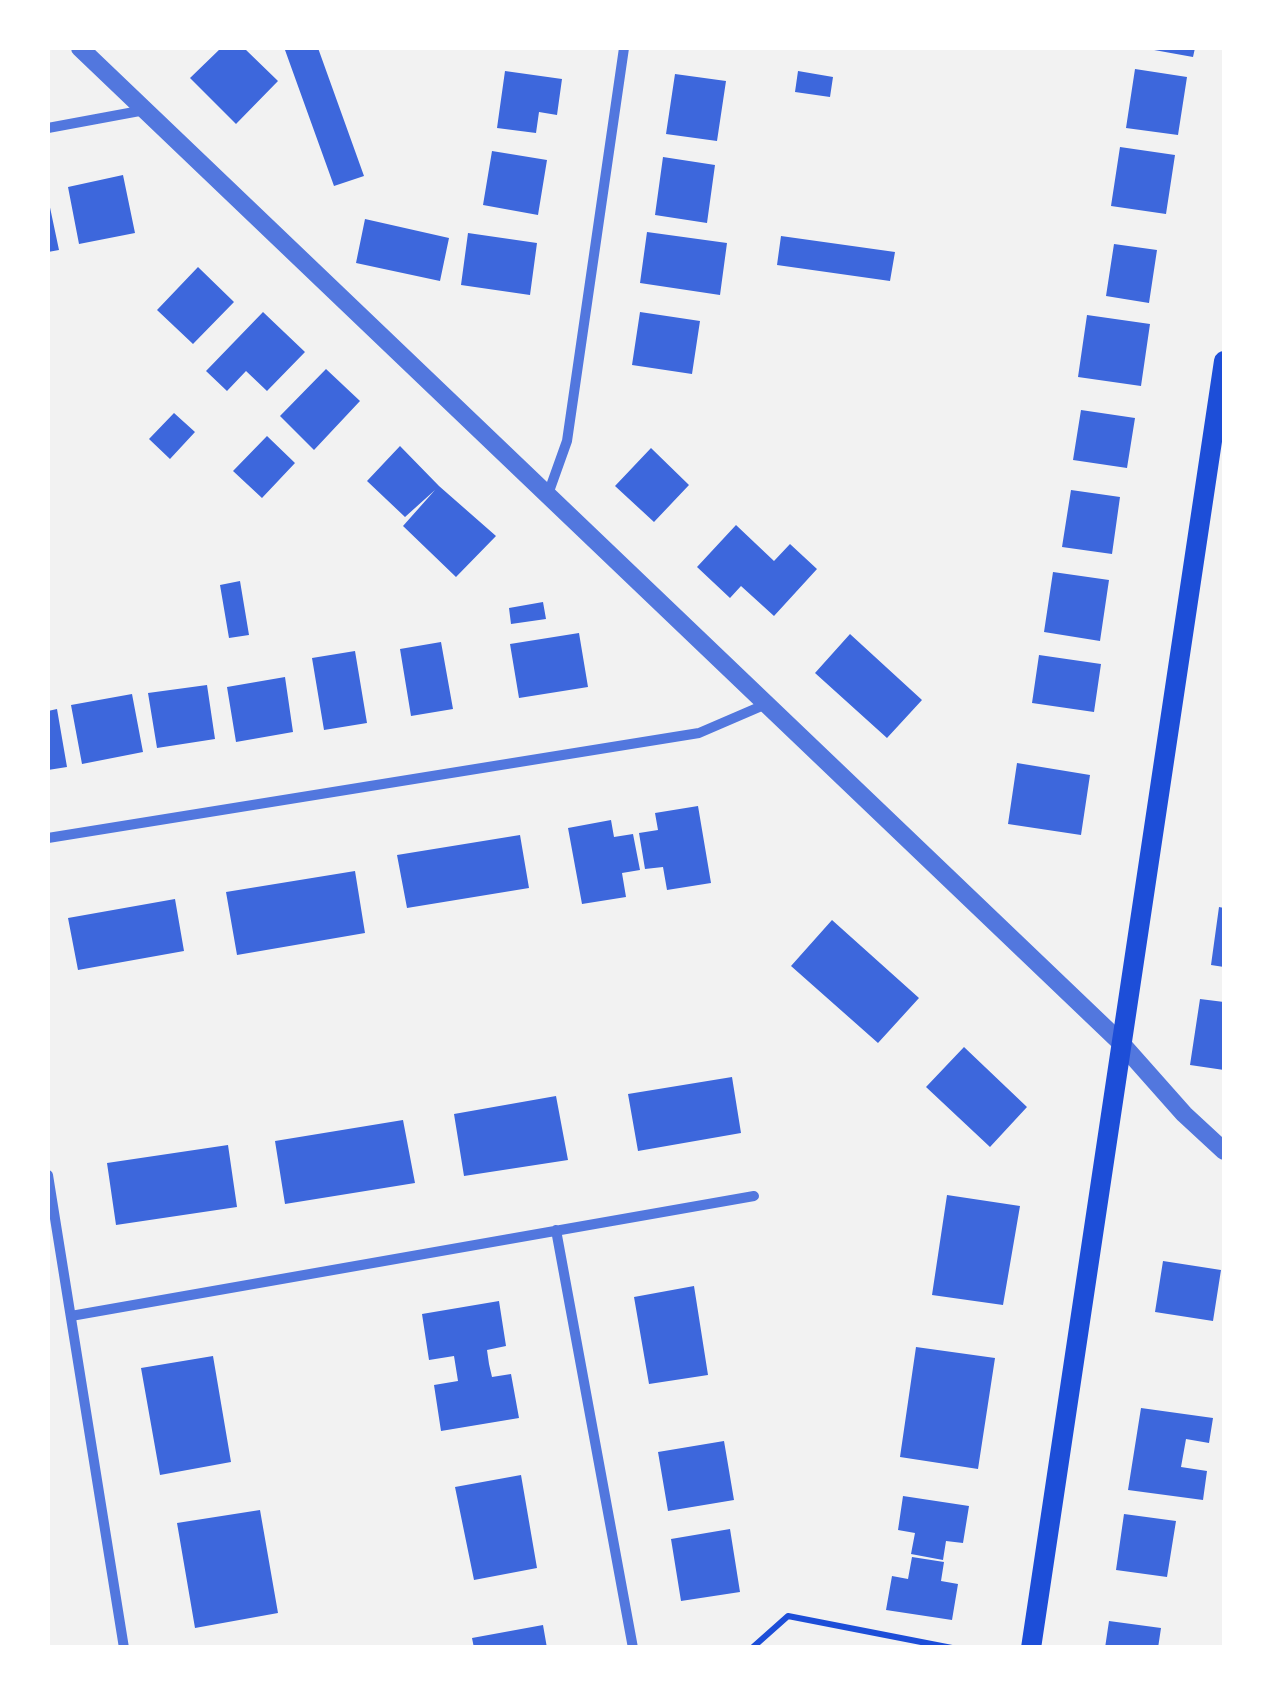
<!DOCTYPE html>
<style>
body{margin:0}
#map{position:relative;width:1272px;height:1695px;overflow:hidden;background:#f2f2f2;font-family:"Public Sans",sans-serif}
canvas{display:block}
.frame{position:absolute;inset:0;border:50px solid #fff;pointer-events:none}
</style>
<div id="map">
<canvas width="1272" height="1695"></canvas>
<div class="frame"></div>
</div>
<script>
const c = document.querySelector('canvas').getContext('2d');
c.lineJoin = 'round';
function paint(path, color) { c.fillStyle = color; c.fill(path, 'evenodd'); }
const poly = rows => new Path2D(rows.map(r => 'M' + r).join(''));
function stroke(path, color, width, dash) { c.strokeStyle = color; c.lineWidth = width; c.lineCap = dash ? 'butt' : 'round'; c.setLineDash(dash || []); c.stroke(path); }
const building = poly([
 [221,48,244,48,278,81,236,124,190,78],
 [293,48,318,48,364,176,334,186,285,50],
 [1143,48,1195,48,1193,57],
 [1135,69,1187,77,1178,135,1126,128],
 [505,71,562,79,557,115,539,112,536,133,497,128],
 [798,71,833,77,830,97,795,92],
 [675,74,726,81,717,141,666,134],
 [1120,147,1175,155,1166,214,1111,206],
 [492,151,547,160,538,215,483,205],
 [663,157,715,165,707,223,655,215],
 [123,175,135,233,79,244,68,187],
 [48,198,59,250,48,252],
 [365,219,449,238,440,281,356,263],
 [647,232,727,243,720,295,640,283],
 [468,233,537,243,530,295,461,285],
 [781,236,895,252,890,281,777,265],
 [1114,244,1157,250,1149,303,1106,296],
 [198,267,234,302,193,344,157,310],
 [263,312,305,352,267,391,246,371,227,391,206,371],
 [640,312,700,321,692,374,632,365],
 [1087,315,1150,324,1141,386,1078,377],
 [326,369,360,401,314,450,280,416],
 [1081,410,1135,418,1127,468,1073,460],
 [174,413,195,432,170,459,149,439],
 [267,436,295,463,262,498,233,471],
 [400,446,439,486,496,536,456,577,403,526,435,490,405,517,367,481],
 [651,448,689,485,654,522,615,486],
 [1071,490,1120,497,1112,554,1062,547],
 [736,525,774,561,790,544,817,569,774,616,741,586,730,598,697,567],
 [1053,572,1109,580,1100,641,1044,632],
 [240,581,249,635,229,638,220,585],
 [543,602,546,619,511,624,509,608],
 [579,633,588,687,519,698,510,644],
 [850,634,922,700,887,738,815,673],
 [441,642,453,709,411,716,400,649],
 [355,651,367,723,324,730,312,658],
 [1039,655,1101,664,1094,712,1032,703],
 [285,677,293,732,236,742,227,687],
 [207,685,215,739,157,748,148,693],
 [132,694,143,752,82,764,71,705],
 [57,709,67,767,48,770,48,711],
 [1017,763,1090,775,1081,835,1008,824],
 [698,806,711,883,667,890,663,867,645,869,639,833,658,830,655,813],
 [611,820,614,837,633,834,640,870,622,873,626,897,582,904,568,828],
 [520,835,529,888,407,908,397,855],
 [355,871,365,933,237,955,226,892],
 [175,899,184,951,78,970,68,918],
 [1219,907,1224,908,1224,967,1211,965],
 [832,920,919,998,878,1043,791,966],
 [1200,999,1224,1002,1224,1070,1190,1065],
 [964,1047,1027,1107,990,1147,926,1087],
 [732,1077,741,1133,638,1151,628,1094],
 [556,1096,568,1160,464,1176,454,1114],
 [403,1120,415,1183,285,1204,275,1141],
 [228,1145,237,1207,116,1225,107,1163],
 [947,1195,1020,1206,1003,1305,932,1295],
 [1163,1261,1221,1270,1213,1321,1155,1312],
 [694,1286,708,1375,649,1384,634,1297],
 [499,1301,506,1346,487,1350,489,1364,492,1377,511,1374,519,1418,441,1431,434,1385,458,1381,454,1356,429,1360,422,1314],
 [916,1347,995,1358,978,1469,900,1457],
 [213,1356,231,1462,160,1475,141,1368],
 [1141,1408,1213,1418,1209,1443,1186,1439,1181,1467,1207,1471,1203,1500,1128,1490],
 [724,1441,734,1500,668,1511,658,1452],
 [521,1475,537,1568,474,1580,455,1487],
 [903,1496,969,1506,963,1543,946,1541,943,1560,911,1554,915,1533,898,1530],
 [260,1510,278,1613,195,1628,177,1523],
 [1124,1514,1176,1521,1167,1577,1116,1570],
 [730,1529,740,1592,681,1601,671,1539],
 [912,1557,944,1562,941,1581,958,1584,952,1620,886,1610,892,1576,908,1579],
 [1109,1621,1161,1628,1158,1648,1105,1648],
 [543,1625,547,1648,474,1648,472,1638]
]);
const path = poly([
 [752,1648,788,1616,952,1648]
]);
const minor = poly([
 [48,128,145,110],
 [547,497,567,441,624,48],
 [48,838,699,733,764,705],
 [48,1175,124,1648],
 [556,1230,633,1648],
 [71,1316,754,1196]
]);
const tertiary = poly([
 [80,48,1121,1043,1184,1114,1224,1151]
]);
const secondary = poly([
 [1031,1648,1224,361]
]);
paint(building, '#3d67dc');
stroke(path, '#1d4ed8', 6);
stroke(minor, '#5277de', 10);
stroke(tertiary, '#5277de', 18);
stroke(secondary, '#1d4ed8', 20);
</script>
